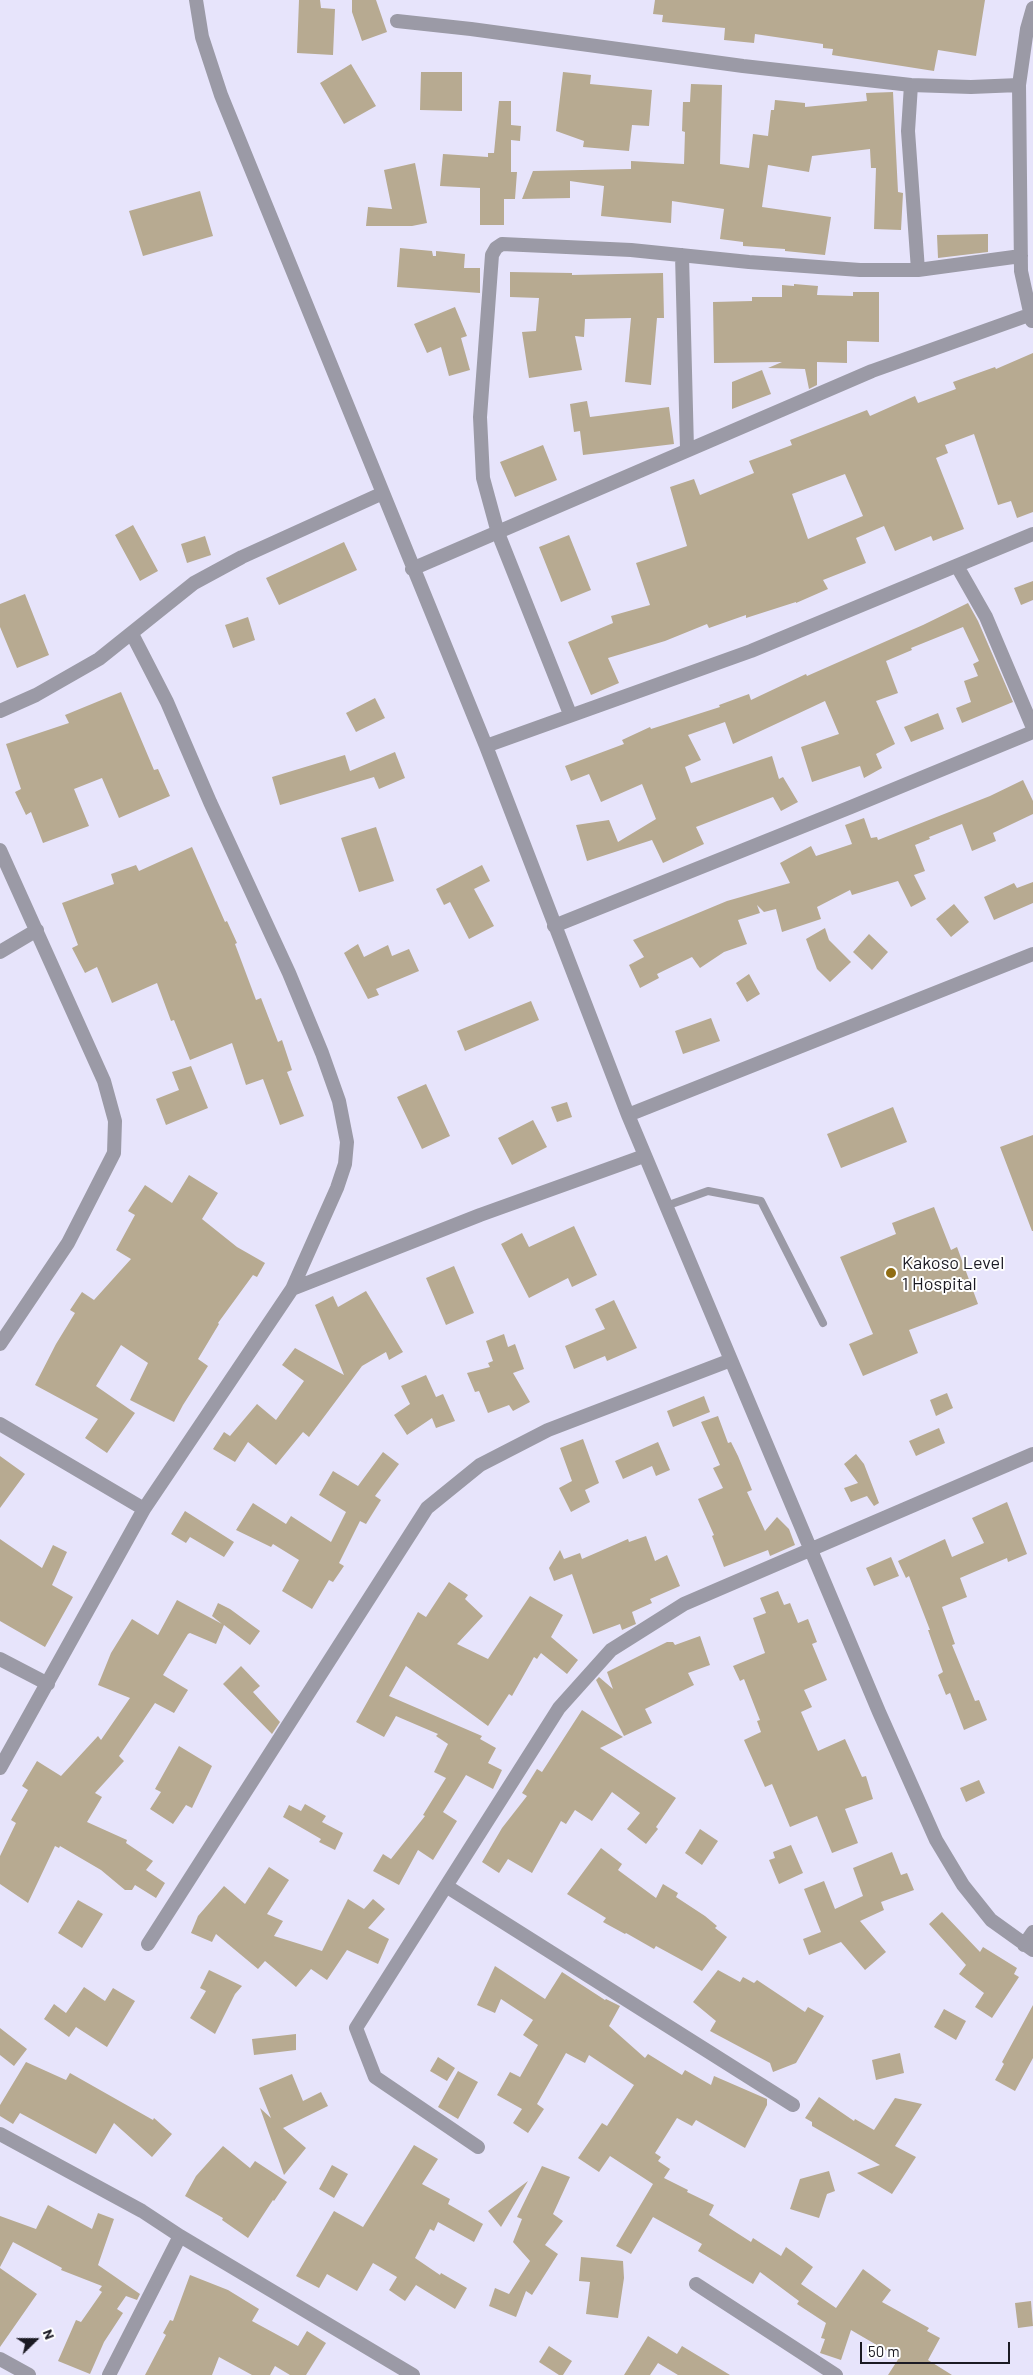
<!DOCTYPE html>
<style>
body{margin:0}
#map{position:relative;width:1033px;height:2375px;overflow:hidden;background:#e7e4fb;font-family:Barlow,sans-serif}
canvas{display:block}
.north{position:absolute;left:10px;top:2315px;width:50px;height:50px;-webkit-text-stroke:4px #fff;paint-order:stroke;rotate:68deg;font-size:14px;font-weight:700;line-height:20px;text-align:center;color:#1b1a23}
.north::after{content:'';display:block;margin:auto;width:18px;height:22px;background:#1b1a23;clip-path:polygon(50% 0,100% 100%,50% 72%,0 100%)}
.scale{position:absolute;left:860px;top:2342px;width:150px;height:22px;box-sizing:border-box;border:2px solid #1b1a23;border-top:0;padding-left:6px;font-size:15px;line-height:18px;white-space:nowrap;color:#1b1a23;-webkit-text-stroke:4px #fff;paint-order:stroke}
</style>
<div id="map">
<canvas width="1033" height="2375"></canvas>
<div class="north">N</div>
<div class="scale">50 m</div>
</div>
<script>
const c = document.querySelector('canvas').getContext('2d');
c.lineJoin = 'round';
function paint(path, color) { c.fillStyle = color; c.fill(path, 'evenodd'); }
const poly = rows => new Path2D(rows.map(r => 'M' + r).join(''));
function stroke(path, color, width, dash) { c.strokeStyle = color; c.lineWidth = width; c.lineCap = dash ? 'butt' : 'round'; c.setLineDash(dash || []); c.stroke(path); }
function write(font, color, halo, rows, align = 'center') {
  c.font = font + ' Barlow,sans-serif'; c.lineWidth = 4; c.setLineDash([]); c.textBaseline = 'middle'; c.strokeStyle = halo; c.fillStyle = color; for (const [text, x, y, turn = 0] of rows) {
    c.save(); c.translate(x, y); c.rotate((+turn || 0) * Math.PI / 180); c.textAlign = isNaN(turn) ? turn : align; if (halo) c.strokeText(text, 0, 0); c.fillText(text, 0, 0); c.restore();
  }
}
const building = poly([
 [299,0,320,0,321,8,335,9,333,55,297,53],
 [352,0,376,0,387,32,362,41,352,12],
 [655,0,985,0,976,56,938,50,934,71,832,55,833,49,823,48,823,44,755,34,754,43,724,40,725,28,662,22,663,15,653,14],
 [351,64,376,106,344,124,320,83],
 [421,72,462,72,462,111,420,110],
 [563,72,591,75,590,84,652,90,649,126,632,125,629,151,583,147,584,141,556,131],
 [691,84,722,85,720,164,749,168,753,134,768,136,771,110,774,110,775,100,805,103,805,107,867,101,866,93,893,92,898,192,903,193,901,230,874,229,876,168,871,168,870,149,812,156,809,172,768,165,762,207,831,217,825,255,785,251,785,249,743,246,743,242,720,239,724,209,672,201,671,223,601,216,604,186,570,181,570,198,522,199,533,171,631,169,631,161,684,164,685,132,682,131,683,102,690,102],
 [499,101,511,101,511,125,521,126,520,141,511,140,511,172,517,172,515,199,504,199,504,225,480,225,480,188,440,186,443,154,488,157,488,153,494,153],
 [415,163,427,223,412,226,366,226,368,207,392,209,384,170],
 [200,191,213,236,143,256,129,211],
 [988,234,988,252,938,258,937,235],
 [400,248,432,251,433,256,436,256,436,251,465,254,464,268,480,268,480,293,397,287],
 [510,272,572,273,572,275,663,273,664,318,657,318,651,385,625,382,631,318,585,319,584,337,575,336,582,370,529,378,522,332,536,331,539,298,510,297],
 [794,284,818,286,817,295,853,296,853,292,879,292,879,342,847,341,847,363,817,362,817,385,809,389,805,369,768,368,782,362,714,363,713,302,752,301,752,297,782,297,782,285,794,286],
 [455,307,467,336,461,338,470,370,449,376,441,347,427,353,414,324],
 [1033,353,1033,512,1017,518,1011,501,998,505,974,434,945,445,948,453,936,458,964,529,933,541,931,536,895,551,884,526,856,538,866,563,823,580,828,589,796,603,796,602,746,618,746,615,709,628,707,624,665,641,608,658,619,683,591,695,568,642,613,623,611,616,650,605,636,563,687,546,670,487,694,479,700,495,754,473,749,461,792,445,790,440,867,410,870,416,915,396,918,403,956,389,953,382,995,367,996,369],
 [845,474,863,516,808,539,792,494],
 [762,370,771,394,732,409,732,382],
 [587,401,590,417,669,407,674,444,583,455,580,431,574,432,570,404],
 [543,445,557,480,515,497,500,462],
 [133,525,158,571,140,581,115,535],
 [569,535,591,590,561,602,539,547],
 [205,536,211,555,187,563,181,544],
 [344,542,357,570,279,605,266,578],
 [1033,581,1033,600,1021,605,1014,588],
 [25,594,49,655,17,668,0,627,0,604],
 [968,603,978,621,1013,702,962,723,956,708,971,702,964,681,978,676,973,664,979,661,963,627,911,648,912,650,886,661,898,693,876,701,895,744,876,754,882,768,864,778,860,766,812,782,801,747,839,734,825,701,733,744,725,722,688,735,701,760,685,767,691,783,772,756,779,779,783,777,798,802,781,811,773,797,696,827,704,844,663,863,652,840,587,861,576,825,609,820,618,842,656,819,642,784,601,802,589,774,571,781,565,766,624,744,622,740,650,727,651,729,720,707,719,705,749,694,751,700,806,674,807,676,923,625],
 [248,617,255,640,233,648,225,625],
 [121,692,154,770,158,769,170,796,119,818,102,778,74,789,89,826,43,843,31,812,26,815,15,792,21,789,6,744,69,723,65,715],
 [375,698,385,718,356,732,346,713],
 [938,713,944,729,911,742,904,727],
 [395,752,405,778,379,789,374,777,280,805,272,777,345,755,350,771],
 [1023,780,1033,801,1033,814,993,833,996,841,972,851,962,824,929,837,930,839,915,845,925,871,914,875,926,899,911,907,898,881,852,895,850,890,817,907,821,919,782,932,776,909,764,912,757,905,760,913,738,920,747,944,724,952,700,968,692,957,657,974,659,978,640,988,629,965,644,957,633,940,727,901,790,883,780,863,811,846,816,856,852,844,845,825,864,818,871,838,877,837,878,840,990,796],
 [376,827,394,881,359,892,341,838],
 [192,847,225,922,227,921,237,943,235,944,256,1000,261,998,278,1042,282,1040,292,1070,287,1072,304,1116,280,1125,263,1079,246,1085,232,1043,190,1060,174,1020,171,1021,157,983,112,1003,97,967,85,973,72,948,78,945,62,903,114,884,111,874,136,865,139,871],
 [482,865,490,881,474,889,494,926,469,939,450,902,444,905,436,889],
 [1033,882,1033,903,994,920,984,897,1014,883,1017,888],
 [954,904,969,922,951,937,936,919],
 [825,928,829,940,851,962,830,982,817,969,806,939],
 [869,934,888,952,872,970,853,952],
 [358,944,364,957,388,945,392,956,409,949,419,971,376,989,379,995,368,999,344,953],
 [749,974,760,994,747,1002,736,983],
 [531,1001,539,1020,465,1051,457,1031],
 [711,1018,720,1041,683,1054,675,1031],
 [191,1066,208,1108,166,1125,156,1099,179,1090,172,1072],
 [426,1084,450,1136,422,1149,397,1097],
 [567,1102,572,1117,557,1122,551,1107],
 [893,1107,907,1142,841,1168,827,1134],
 [533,1120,547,1147,512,1165,498,1138],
 [1033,1135,1033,1231,1032,1231,1000,1147],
 [189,1175,218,1193,202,1219,237,1247,265,1263,257,1277,253,1275,218,1323,219,1324,198,1359,208,1366,183,1405,174,1422,130,1400,148,1363,121,1345,96,1386,135,1413,107,1453,85,1438,98,1419,35,1385,56,1344,75,1313,70,1310,82,1292,94,1300,131,1259,116,1250,135,1215,128,1211,145,1185,172,1203],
 [934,1207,951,1250,957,1247,978,1304,909,1330,918,1353,863,1376,849,1344,873,1334,840,1257,896,1234,892,1223],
 [574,1226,597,1275,572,1287,568,1278,529,1298,501,1244,522,1233,529,1247],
 [454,1266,474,1313,446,1325,426,1278],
 [366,1291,403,1352,389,1360,386,1352,362,1366,309,1437,303,1432,276,1465,248,1442,235,1462,213,1449,224,1432,230,1436,257,1404,276,1420,304,1381,282,1365,295,1348,344,1375,315,1305,333,1296,338,1307],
 [614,1300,637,1348,607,1361,605,1356,574,1369,565,1346,605,1329,595,1309],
 [504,1334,508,1347,515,1344,524,1369,513,1373,530,1402,513,1411,509,1405,488,1413,479,1391,475,1392,467,1373,490,1367,488,1363,493,1361,486,1341],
 [426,1375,436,1397,443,1394,455,1421,436,1428,432,1418,407,1435,394,1415,410,1404,401,1386],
 [947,1393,953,1408,936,1416,930,1400],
 [704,1396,710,1412,673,1427,667,1411],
 [718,1416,728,1443,731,1442,738,1456,752,1490,747,1492,765,1531,777,1517,789,1529,795,1545,770,1556,768,1550,724,1567,712,1536,714,1535,698,1499,723,1488,713,1468,720,1465,701,1422],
 [939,1428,945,1443,916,1456,909,1441],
 [583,1439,599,1483,585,1490,590,1502,571,1512,559,1488,572,1481,560,1448],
 [658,1442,670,1470,656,1476,652,1466,623,1479,615,1461],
 [383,1452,399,1464,375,1496,381,1500,366,1524,360,1521,339,1563,344,1566,333,1582,329,1580,312,1609,282,1591,299,1560,273,1544,271,1547,236,1530,253,1503,286,1524,291,1516,331,1542,346,1512,319,1495,333,1471,358,1486],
 [856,1454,864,1464,879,1503,874,1506,867,1496,851,1502,844,1488,858,1483,844,1464],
 [0,1456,25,1474,0,1508],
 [1007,1502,1027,1554,1008,1562,1007,1558,960,1578,967,1597,942,1607,955,1644,952,1645,975,1701,979,1700,987,1720,964,1730,950,1693,946,1695,938,1675,943,1672,928,1630,930,1630,909,1576,906,1578,898,1561,945,1539,952,1557,984,1543,972,1518],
 [185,1511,234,1542,224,1557,190,1537,186,1543,171,1534],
 [646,1536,655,1561,667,1555,680,1586,650,1599,652,1603,632,1612,636,1624,622,1630,620,1624,593,1634,572,1574,554,1581,549,1568,560,1550,564,1559,580,1553,582,1559,628,1539,629,1542],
 [0,1539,42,1568,53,1545,67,1552,52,1585,73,1597,45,1647,0,1621],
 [891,1557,899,1576,874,1586,866,1568],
 [449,1582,468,1595,465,1599,483,1616,457,1644,488,1659,530,1596,563,1615,551,1637,578,1660,567,1674,541,1653,537,1659,534,1657,512,1696,509,1694,488,1726,406,1666,389,1696,482,1736,480,1739,496,1748,488,1763,502,1770,493,1789,466,1775,443,1812,457,1821,433,1860,418,1850,399,1885,373,1871,383,1854,391,1859,425,1816,423,1815,446,1778,434,1772,448,1744,436,1736,438,1734,396,1716,384,1737,356,1722,418,1612,426,1617],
 [778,1591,784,1605,790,1603,798,1623,808,1619,817,1642,812,1644,827,1680,804,1690,812,1707,801,1712,818,1751,845,1739,862,1777,866,1776,873,1799,845,1809,858,1843,832,1853,817,1816,790,1827,772,1784,765,1787,744,1740,761,1732,757,1721,760,1720,744,1679,740,1681,733,1666,765,1653,753,1618,766,1613,760,1598],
 [177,1600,222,1624,212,1616,218,1603,230,1609,260,1631,250,1645,224,1625,216,1644,190,1633,188,1634,163,1675,188,1690,174,1713,155,1703,119,1756,124,1761,95,1793,102,1797,87,1822,127,1840,126,1843,153,1861,146,1870,165,1883,156,1898,135,1885,132,1890,125,1890,101,1870,60,1846,59,1848,55,1846,28,1903,0,1884,0,1856,16,1823,11,1820,28,1790,22,1786,37,1761,61,1776,98,1736,101,1740,130,1698,98,1685,111,1653,132,1619,158,1635],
 [700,1636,710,1665,688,1673,694,1685,645,1709,652,1723,624,1736,596,1680,599,1677,613,1689,607,1672,667,1642,673,1642,675,1645],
 [241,1666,260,1686,253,1692,280,1722,272,1734,223,1684],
 [582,1710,623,1737,600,1748,676,1798,656,1827,658,1829,646,1844,627,1829,640,1813,612,1792,592,1821,575,1810,566,1824,561,1821,532,1873,508,1859,499,1873,482,1862,502,1828,527,1796,522,1793,537,1769,542,1772],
 [179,1746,212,1766,192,1808,186,1805,173,1824,150,1809,161,1792,155,1789],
 [979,1780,985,1793,966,1802,960,1788],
 [305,1804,326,1816,322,1822,343,1833,335,1850,319,1842,321,1839,283,1817,289,1805,301,1811],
 [700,1829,718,1841,702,1865,685,1853],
 [791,1845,803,1873,779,1884,769,1860,775,1858,773,1852],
 [601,1848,622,1864,618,1870,656,1898,663,1884,678,1893,676,1897,705,1916,717,1926,715,1928,727,1937,702,1971,656,1946,654,1949,626,1933,625,1934,603,1922,606,1918,567,1894],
 [892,1852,901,1875,907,1873,914,1890,881,1902,884,1910,860,1921,886,1952,865,1970,841,1942,809,1955,803,1939,821,1932,804,1889,824,1881,835,1909,863,1896,853,1868],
 [269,1867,289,1880,267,1914,283,1921,274,1936,322,1951,348,1899,364,1909,373,1899,385,1909,368,1928,389,1939,378,1964,347,1950,327,1980,311,1969,296,1987,265,1961,258,1969,216,1934,212,1942,191,1933,198,1916,224,1886,245,1904],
 [78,1900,103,1914,82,1948,58,1933],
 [942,1912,980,1952,983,1947,1017,1968,1014,1974,1019,1977,992,2018,975,2007,984,1993,959,1974,966,1965,929,1924],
 [495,1966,545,1999,562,1972,605,2000,606,1999,620,2006,609,2026,645,2058,648,2054,682,2075,685,2070,711,2085,714,2076,767,2099,767,2105,745,2148,696,2120,692,2126,677,2118,655,2153,661,2157,658,2161,670,2169,664,2178,688,2190,687,2192,714,2205,709,2215,751,2242,753,2238,781,2256,786,2247,813,2267,801,2284,836,2308,863,2269,891,2290,882,2302,929,2328,927,2331,940,2338,928,2360,952,2375,888,2375,899,2358,851,2330,841,2360,820,2353,825,2339,821,2338,826,2323,797,2304,799,2301,760,2272,753,2284,698,2251,702,2244,653,2217,631,2254,616,2246,653,2184,610,2156,599,2172,578,2158,602,2123,607,2126,634,2085,589,2055,585,2063,566,2053,537,2104,544,2109,528,2133,513,2123,522,2109,497,2095,510,2072,520,2077,538,2045,523,2035,533,2020,501,1999,495,2013,477,2005],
 [209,1970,242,1986,235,1994,215,2034,190,2018,206,1991,200,1988],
 [718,1970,740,1982,743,1977,754,1983,757,1980,805,2012,808,2007,824,2016,796,2063,773,2072,770,2063,710,2031,716,2021,693,2002],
 [84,1987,105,2001,113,1988,135,2001,107,2047,76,2027,69,2037,44,2019,54,2004,66,2013],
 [1033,2005,1033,2058,1015,2091,995,2080,1004,2064,1002,2062],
 [944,2009,966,2021,956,2040,934,2027],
 [0,2028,27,2049,14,2066,0,2055],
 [296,2034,296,2050,254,2055,252,2039],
 [900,2053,904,2073,876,2080,872,2060],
 [438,2057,455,2068,447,2081,430,2071],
 [26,2062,66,2080,70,2073,153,2120,154,2118,172,2134,152,2157,114,2123,96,2154,20,2113,13,2124,0,2116,0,2105],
 [458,2071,478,2082,458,2119,438,2107],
 [292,2074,303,2101,321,2092,328,2106,283,2128,306,2148,284,2175,260,2108,271,2118,259,2088],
 [819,2097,854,2121,855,2119,874,2130,895,2098,922,2104,895,2146,916,2157,892,2194,857,2173,880,2165,812,2126,812,2122,805,2118],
 [414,2145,438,2159,422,2184,450,2199,448,2204,483,2224,474,2242,438,2222,434,2231,430,2229,415,2258,440,2275,441,2273,467,2288,455,2309,416,2285,405,2301,389,2290,397,2277,373,2263,357,2291,327,2274,319,2288,296,2276,334,2211,363,2227],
 [223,2146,250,2168,255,2161,287,2182,274,2201,273,2200,248,2238,222,2220,223,2218,185,2196,196,2176],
 [332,2165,348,2174,334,2198,319,2189],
 [542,2166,570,2177,553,2214,563,2221,545,2245,558,2254,532,2295,526,2291,516,2317,489,2306,495,2288,509,2294,530,2261,513,2242,522,2219,517,2217],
 [829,2171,835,2191,827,2194,819,2218,790,2209,800,2179],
 [528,2181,501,2227,488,2211],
 [48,2205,92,2229,98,2213,114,2219,98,2265,140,2294,137,2300,126,2296,117,2309,123,2313,104,2342,90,2374,58,2361,76,2320,81,2322,102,2292,99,2290,102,2286,61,2270,62,2268,13,2242,0,2267,0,2216,36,2229],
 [581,2257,623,2261,624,2278,618,2318,586,2314,590,2282,579,2281],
 [0,2268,37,2294,0,2347],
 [190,2275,228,2290,259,2309,252,2321,298,2346,307,2331,326,2343,306,2375,290,2375,275,2366,270,2375,252,2375,219,2357,212,2375,145,2375,166,2335,163,2333,170,2320,173,2321],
 [1031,2301,1033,2326,1018,2328,1015,2303],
 [648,2336,677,2354,682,2346,730,2375,678,2375,658,2363,650,2375,624,2375],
 [549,2346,572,2361,563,2375,559,2375,539,2362]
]);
const service = poly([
 [666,1206,708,1191,761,1201,823,1323]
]);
const minor = poly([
 [196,0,202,37,221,95,486,746,628,1115,879,1712,936,1840,963,1885,991,1920,1033,1950],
 [397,21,471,29,743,66,911,85,971,87,1019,85],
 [911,85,908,131,918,270],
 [682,255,687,449],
 [1032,321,1021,271,1019,85,1027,29,1033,8],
 [957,566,986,617,1033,728],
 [412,569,872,371,1029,315],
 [132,634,167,702,210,802,289,973,322,1053,339,1101,347,1142,345,1164,337,1188,292,1289],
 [0,711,36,695,99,659,194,583,242,557,383,493],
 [570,714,498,533,483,478,480,417,492,255,496,248,502,244,631,250,749,262,860,270,918,270,1021,256],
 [486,746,751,651,1033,534],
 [0,850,104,1081,115,1121,114,1153,68,1243,0,1344],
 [554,926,851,807,1033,732],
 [0,952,37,930],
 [628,1115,1033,954],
 [0,1424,144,1509],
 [0,1659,48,1684],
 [0,1768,144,1509,292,1289,480,1215,644,1156],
 [446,1886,793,2105],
 [148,1944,427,1508,480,1465,548,1430,731,1360],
 [1024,1945,1033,1932],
 [0,2134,142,2211,180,2236,109,2375],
 [478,2147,375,2077,356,2028,559,1708,611,1650,684,1604,1033,1454],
 [180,2236,413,2375],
 [696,2284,836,2375],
 [0,2359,29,2375]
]);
const markers = [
 [891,1273,6,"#906d13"]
];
const poiNames = [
 ["Kakoso Level",902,1263],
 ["1 Hospital",902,1284]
];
paint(building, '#b7aa91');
stroke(service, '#9b9aa6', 8);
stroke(minor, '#9b9aa6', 14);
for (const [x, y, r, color] of markers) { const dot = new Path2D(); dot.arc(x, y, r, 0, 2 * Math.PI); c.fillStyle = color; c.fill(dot); stroke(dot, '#fff', 2); }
write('18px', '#1b1a23', '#fff', poiNames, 'left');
</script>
